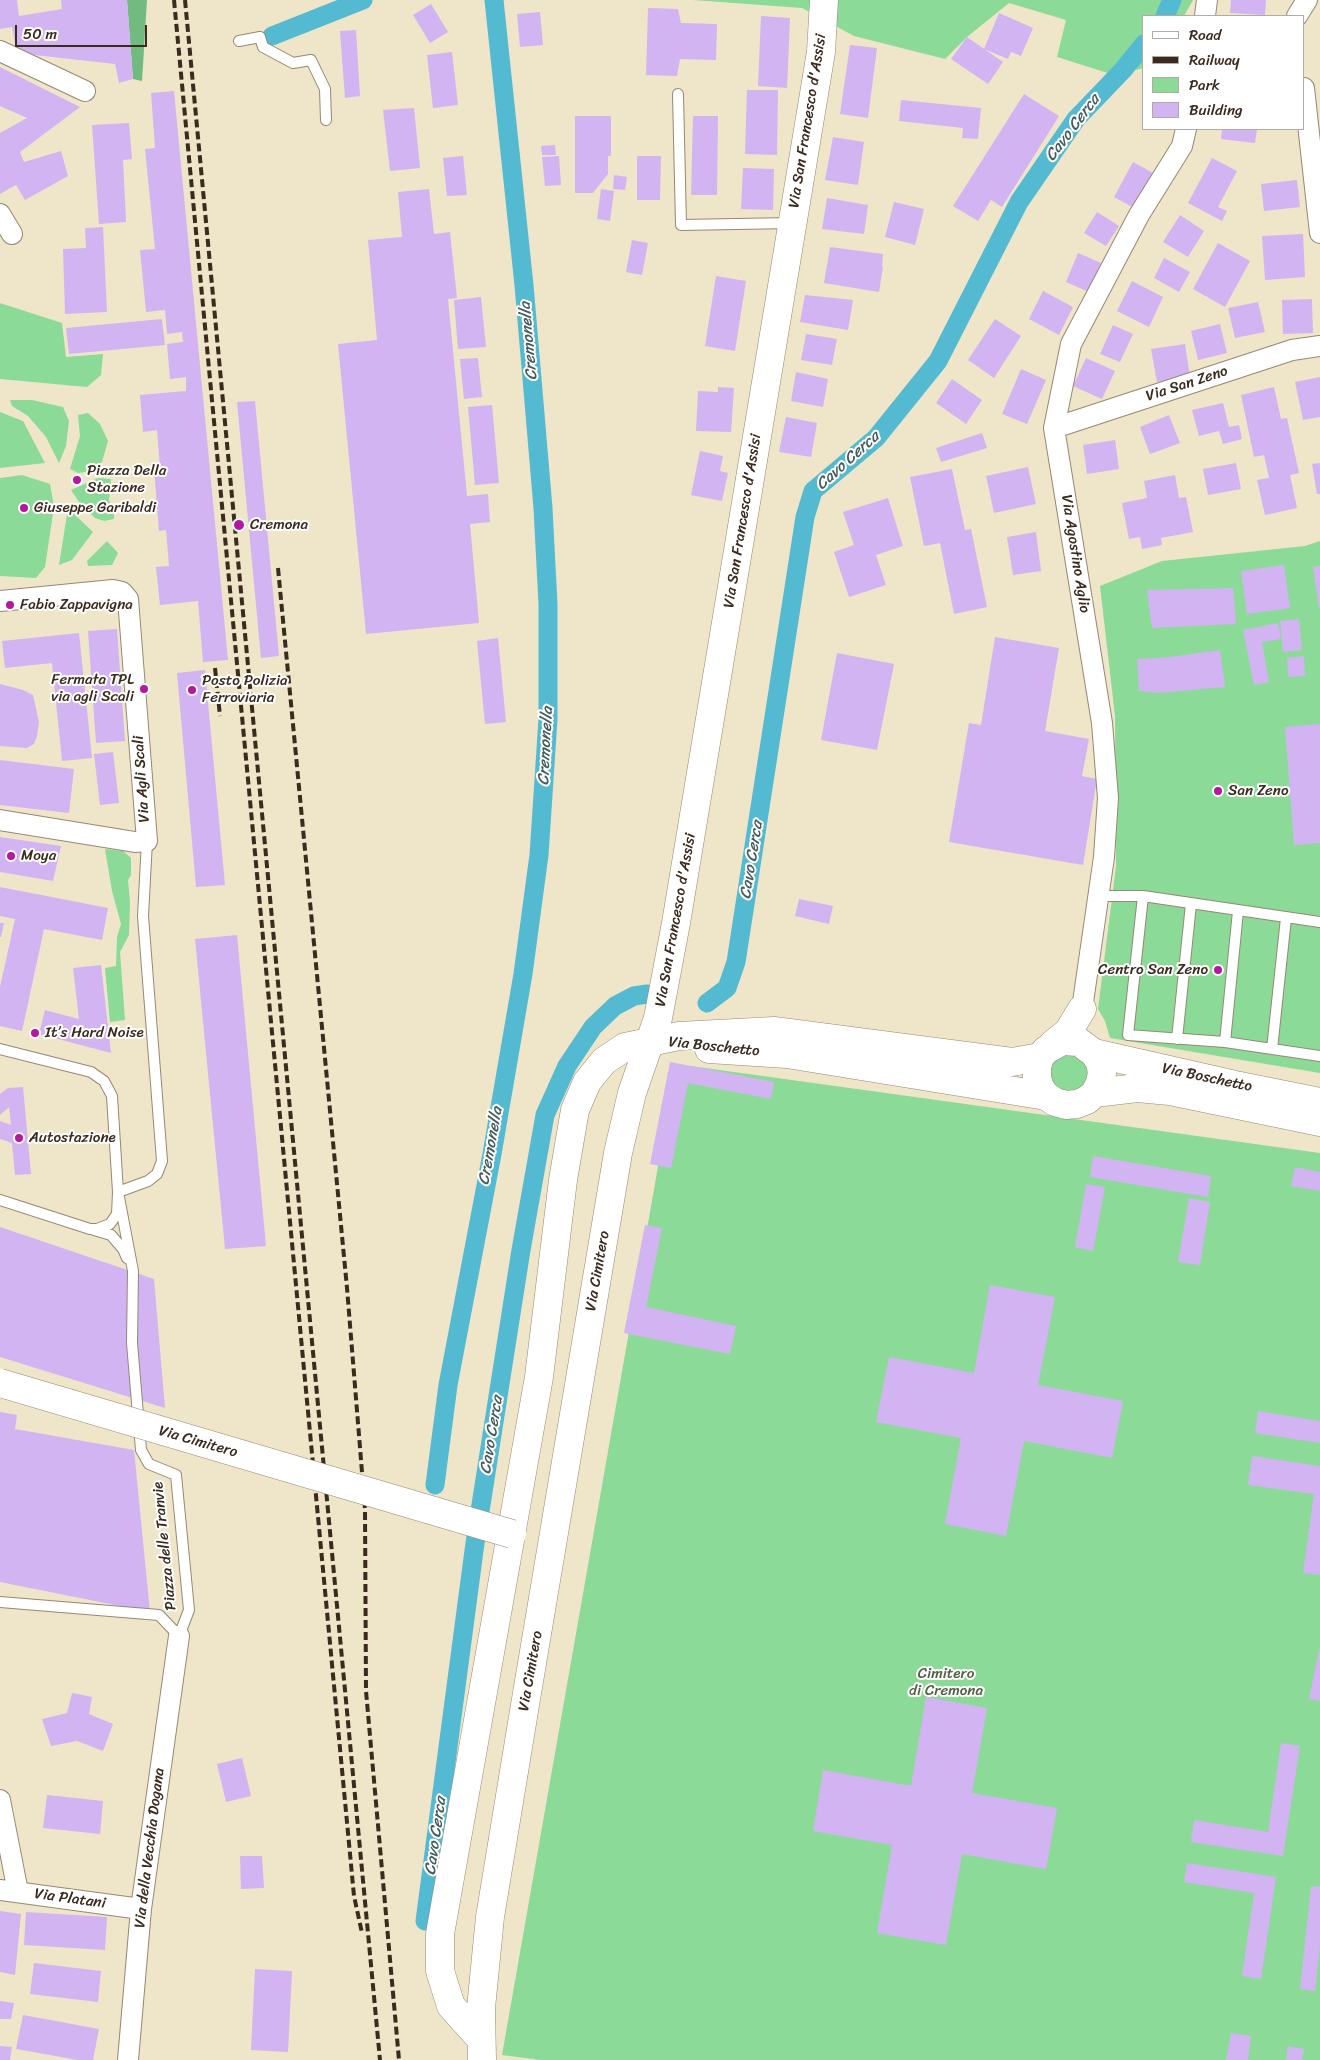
<!DOCTYPE html>
<meta charset="utf-8">
<style>
body{margin:0}
#map{position:relative;width:1320px;height:2060px;overflow:hidden;background:#efe5c9;font-family:Sriracha,sans-serif}
canvas{display:block}
.legend{position:absolute;left:1142px;top:15px;width:162px;height:115px;box-sizing:border-box;background:#fff;border:1px solid #b1aaa5;margin:0;padding:6px 9px;list-style:none;font-size:15px;color:#3b2a1e}
.legend li{display:flex;align-items:center;gap:10px;height:25px}
.legend b{width:25px;border:1px solid #b1aaa5}
.scale{position:absolute;left:15px;top:25px;width:132px;height:22px;box-sizing:border-box;border:2px solid #3b2a1e;border-top:0;padding-left:6px;font-size:15px;line-height:18px;white-space:nowrap;color:#3b2a1e;-webkit-text-stroke:4px #fff;paint-order:stroke}
</style>
<div id="map">
<canvas width="1320" height="2060"></canvas>
<ul class="legend">
<li><b style="height:6px;background:#fff"></b>Road</li>
<li><b style="height:6px;background:#3b2a1e"></b>Railway</li>
<li><b style="height:14px;background:#8cda98"></b>Park</li>
<li><b style="height:14px;background:#d2b4f3"></b>Building</li>
</ul>
<div class="scale">50 m</div>
</div>
<script>
const c = document.querySelector('canvas').getContext('2d');
c.lineJoin = 'round';
function paint(path, color) { c.fillStyle = color; c.fill(path, 'evenodd'); }
const poly = rows => new Path2D(rows.map(r => 'M' + r).join(''));
function stroke(path, color, width, dash) { c.strokeStyle = color; c.lineWidth = width; c.lineCap = dash ? 'butt' : 'round'; c.setLineDash(dash || []); c.stroke(path); }
function write(font, color, halo, rows, align = 'center') {
  c.font = font + ' Sriracha,sans-serif'; c.lineWidth = 4; c.setLineDash([]); c.textBaseline = 'middle'; c.strokeStyle = halo; c.fillStyle = color; for (const [text, x, y, turn = 0] of rows) {
    c.save(); c.translate(x, y); c.rotate((+turn || 0) * Math.PI / 180); c.textAlign = isNaN(turn) ? turn : align; if (halo) c.strokeText(text, 0, 0); c.fillText(text, 0, 0); c.restore();
  }
}
const green = poly([
 [693,0,1193,0,1184,16,1144,16,1144,68,1114,75,1057,57,1066,20,1009,3,967,37,945,59,854,36,802,8],
 [0,303,62,323,66,357,103,354,101,375,87,387,0,379],
 [10,400,32,400,63,407,69,421,66,446,59,463,46,437,28,416,12,406],
 [0,412,23,421,45,463,0,468],
 [88,413,100,424,108,441,102,462,92,471,78,473,70,469,80,436,78,415],
 [22,475,50,484,54,507,45,567,36,578,0,576,0,478],
 [98,478,111,479,109,500,114,513,114,519,104,521,95,518,79,502,71,490],
 [68,508,93,532,72,560,59,565],
 [107,541,118,553,112,565,88,566,87,561],
 [1320,541,1320,1073,1110,1038,1105,1021,1098,1009,1116,866,1115,716,1100,586,1162,561,1305,546],
 [105,849,123,851,131,858,131,875,128,880,130,902,129,935,120,952,125,1020,110,1022,105,968,116,966,117,937,121,924,112,891],
 [1067,1050,1090,1066,1087,1087,1067,1095,1049,1083,1049,1062],
 [676,1064,1320,1153,1320,2060,541,2060,502,2055]
]);
const forest = poly([
 [127,0,147,0,142,81,133,79]
]);
const canal = poly([
 [1165,16,1172,0],
 [272,36,363,0],
 [707,1003,727,988,736,962,805,517,813,491,876,438,938,361,1019,202,1076,119,1123,70,1144,44],
 [435,1485,448,1385,492,1154,523,974,539,855,548,719,548,604,543,508,524,285,494,0],
 [425,1921,475,1543,521,1250,545,1115,567,1066,593,1027,615,1006,634,996,647,994]
]);
const building = poly([
 [0,0,17,0,19,16,62,9,61,0,127,0,133,79,119,83,115,64,17,53,12,27,0,29],
 [1231,0,1266,0,1265,15,1230,13],
 [431,4,448,32,430,43,413,15],
 [648,8,678,9,681,23,717,24,716,60,680,59,677,76,646,75],
 [540,12,543,45,520,47,517,14],
 [999,13,1033,28,1021,56,1011,52,1008,59,984,49],
 [761,16,790,18,787,88,758,86],
 [356,30,360,96,345,98,340,31],
 [967,37,1003,62,988,84,951,59],
 [850,45,877,48,868,118,840,114],
 [452,52,458,105,433,108,427,55],
 [0,67,80,107,20,152,24,162,61,151,68,176,25,200,16,185,0,194,0,133,27,118,0,106],
 [747,90,778,90,777,155,745,154],
 [174,91,228,660,203,662,198,601,160,605,156,567,169,566,166,530,159,531,154,469,160,468,157,430,143,432,140,395,186,391,186,377,170,379,167,344,183,342,182,332,167,334,165,310,146,312,140,250,155,249,145,149,155,148,151,93],
 [1024,94,1059,116,1002,207,991,200,978,221,953,206],
 [901,100,981,108,978,139,962,138,963,128,899,121],
 [414,108,420,168,390,171,383,110],
 [575,116,611,116,611,156,608,156,608,174,593,193,575,193],
 [693,116,718,116,717,195,691,195],
 [129,123,132,159,123,160,126,222,99,224,92,125],
 [1222,129,1257,129,1255,143,1221,139],
 [833,137,864,142,858,185,825,180],
 [555,145,556,155,542,155,541,146],
 [463,156,467,195,447,196,443,158],
 [559,156,561,185,545,186,542,157],
 [637,156,661,156,660,200,637,200],
 [1212,158,1237,171,1218,207,1227,211,1222,221,1188,203],
 [1133,162,1155,174,1136,209,1114,197],
 [743,168,774,169,773,210,741,209],
 [614,175,627,177,625,190,613,189],
 [1297,180,1300,207,1264,211,1261,184],
 [429,189,434,234,450,232,457,298,448,299,467,496,488,494,490,522,470,524,479,623,366,634,338,344,377,340,368,240,402,237,398,192],
 [601,189,614,191,610,221,597,219],
 [827,198,868,205,864,234,822,229],
 [894,202,924,209,915,245,885,237],
 [1097,212,1119,226,1106,246,1084,233],
 [1180,215,1204,231,1188,257,1163,242],
 [103,227,107,312,65,314,63,249,86,248,85,228],
 [1303,234,1305,277,1265,280,1262,236],
 [632,240,648,243,642,275,626,272],
 [1218,243,1250,261,1225,307,1193,289],
 [830,247,883,254,882,267,883,267,879,292,824,283],
 [1078,253,1101,263,1089,292,1066,282],
 [1164,258,1190,272,1179,292,1154,278],
 [716,276,746,281,735,351,705,346],
 [1132,281,1163,297,1149,327,1117,311],
 [1043,291,1073,307,1059,335,1029,319],
 [805,295,853,300,848,330,800,322],
 [481,297,486,347,458,349,454,300],
 [1312,299,1313,333,1283,334,1282,300],
 [1258,302,1265,332,1235,338,1228,308],
 [162,319,165,345,69,354,66,328],
 [995,319,1021,336,994,378,968,360],
 [1220,324,1227,353,1198,360,1191,331],
 [1113,325,1133,334,1120,362,1100,354],
 [806,334,837,339,832,365,801,360],
 [1185,344,1190,376,1157,382,1151,349],
 [478,358,482,397,464,399,460,359],
 [1086,358,1115,371,1102,399,1073,386],
 [1021,369,1046,380,1027,424,1002,414],
 [796,372,828,379,823,407,791,401],
 [1320,377,1320,417,1303,420,1295,382],
 [952,379,982,400,966,424,936,403],
 [718,387,734,388,731,432,696,431,698,391,718,392],
 [1274,387,1281,419,1287,418,1299,473,1290,475,1297,508,1265,515,1257,480,1269,478,1264,455,1254,457,1241,395],
 [255,401,279,656,261,658,237,402],
 [1223,403,1229,427,1239,425,1242,439,1223,444,1219,431,1199,436,1192,410],
 [492,405,499,483,475,485,468,407],
 [1169,415,1180,443,1150,454,1140,427],
 [786,417,817,423,811,457,779,452],
 [982,433,987,448,941,462,936,448],
 [1115,440,1119,469,1087,474,1083,445],
 [700,451,723,456,720,471,728,473,722,501,691,495],
 [1236,463,1241,489,1208,495,1203,469],
 [1320,463,1320,494,1317,494,1312,464],
 [1028,467,1036,504,994,513,986,476],
 [952,469,965,530,971,529,987,607,954,614,940,543,924,546,910,477],
 [1175,475,1179,498,1186,497,1193,532,1161,538,1162,545,1142,549,1140,537,1129,539,1122,503,1147,498,1144,481],
 [888,498,903,546,876,555,886,585,849,597,834,552,854,545,843,512],
 [1036,532,1041,571,1013,575,1007,537],
 [1284,565,1290,608,1247,614,1241,571],
 [1320,566,1320,607,1319,608,1313,567],
 [1233,588,1236,624,1152,628,1147,590],
 [1299,619,1302,650,1283,652,1280,621],
 [1278,623,1281,639,1262,642,1269,682,1254,685,1243,630],
 [117,629,125,741,96,743,88,631],
 [79,633,92,758,62,761,52,663,5,668,2,641],
 [995,637,1059,648,1045,731,1089,739,1082,776,1097,779,1083,865,949,842,969,723,981,725],
 [498,638,506,722,485,724,477,641],
 [1220,650,1225,687,1158,693,1139,691,1137,659,1171,657],
 [837,653,894,664,877,750,821,740],
 [1304,656,1305,676,1288,677,1287,658],
 [205,670,225,885,196,887,177,673],
 [0,684,23,690,33,695,39,722,37,736,34,744,27,748,0,746],
 [1320,724,1320,843,1294,845,1285,727],
 [113,752,119,803,100,805,94,754],
 [0,760,74,769,69,813,0,805],
 [0,837,61,846,53,881,0,872],
 [0,887,108,908,102,940,44,929,22,1031,0,1026,0,987,15,919,0,916],
 [799,899,833,906,829,924,795,916],
 [0,923,4,923,1,937,0,937],
 [237,935,266,1246,225,1249,195,939],
 [101,965,111,1053,39,1034,45,1010,79,1019,73,968],
 [670,1062,774,1082,771,1099,688,1083,671,1168,650,1164],
 [23,1087,31,1174,15,1175,12,1143,0,1139,0,1121,11,1125,9,1107,0,1115,0,1094,8,1088],
 [1093,1156,1211,1176,1208,1197,1090,1177],
 [1295,1167,1320,1172,1320,1191,1291,1186],
 [1086,1184,1105,1187,1093,1251,1075,1247],
 [1189,1198,1210,1202,1200,1265,1178,1262],
 [645,1225,662,1228,646,1307,736,1326,730,1354,624,1333],
 [0,1227,154,1279,165,1408,0,1357],
 [990,1285,1055,1297,1038,1385,1123,1401,1112,1458,1024,1441,1006,1536,945,1524,961,1438,876,1422,889,1357,974,1373],
 [1258,1411,1320,1421,1320,1443,1255,1433],
 [0,1412,17,1415,15,1429,134,1450,150,1612,0,1582],
 [1252,1456,1320,1466,1320,1575,1303,1573,1314,1494,1248,1485],
 [1319,1650,1320,1650,1320,1701,1309,1699],
 [72,1693,92,1697,89,1714,113,1724,103,1751,77,1741,51,1746,42,1719,67,1713],
 [926,1697,987,1708,972,1793,1057,1808,1046,1869,962,1854,946,1945,877,1933,892,1845,813,1831,823,1770,911,1786],
 [1281,1743,1300,1746,1283,1856,1191,1842,1194,1820,1268,1832],
 [242,1758,251,1796,226,1802,217,1764],
 [47,1795,103,1801,100,1834,43,1828],
 [240,1856,262,1856,264,1888,241,1889],
 [1187,1863,1276,1877,1261,1979,1242,1976,1254,1893,1184,1882],
 [1311,1886,1320,1887,1320,1946,1315,1991,1300,1989],
 [0,1911,21,1914,15,1975,0,1972],
 [26,1912,107,1917,105,1950,24,1945],
 [34,1963,101,1971,98,2002,30,1994],
 [255,1969,292,1971,288,2052,251,2050],
 [0,2001,14,2003,11,2019,0,2019],
 [23,2015,99,2029,93,2060,78,2060,16,2049],
 [1231,2033,1251,2036,1248,2060,1226,2060],
 [0,2046,12,2047,10,2060,0,2060],
 [1288,2046,1304,2049,1302,2060,1286,2060]
]);
const lane = poly([
 [239,41,260,37,263,47,293,63,311,60,325,89,326,120],
 [678,94,681,225,792,223],
 [1099,896,1143,896,1320,922],
 [1143,896,1128,1035,1225,1042,1320,1056],
 [1177,1039,1191,904],
 [1225,1042,1238,911],
 [0,1049,91,1072,104,1081,112,1096,118,1192,117,1214,110,1224,97,1229,90,1229,0,1200],
 [1272,1049,1286,918],
 [118,1192,148,1181,157,1174,162,1161,143,916,147,841],
 [94,1230,111,1235,123,1249,127,1258],
 [0,1602,159,1615,179,1636,189,1610,176,1475,149,1464,141,1450,132,1343,133,1271,118,1192]
]);
const street = poly([
 [1205,16,1207,0],
 [1297,16,1307,0],
 [0,51,85,91],
 [1304,88,1320,233],
 [0,214,12,234],
 [1054,428,1292,350,1320,346],
 [0,601,113,590,122,592,128,599,147,841,135,842,0,820],
 [1082,1009,1104,857,1108,798,1102,723,1054,428,1071,344,1139,215,1182,146,1186,129],
 [0,1800,18,1892],
 [0,1890,141,1909],
 [128,2060,141,1909,179,1636]
]);
const secondary = poly([
 [1053,1044,1068,1032,1082,1009],
 [709,1049,787,1054,1046,1096],
 [1094,1053,1235,1085,1320,1102],
 [1095,1093,1137,1088,1170,1091,1320,1122],
 [480,2038,451,2006,440,1971,440,1934,539,1377,563,1180,575,1110,587,1082,604,1061,625,1047,679,1036,774,1031,1012,1062,1040,1057,1046,1050,1062,1041,1079,1042,1094,1053,1100,1062,1102,1073,1100,1083,1095,1093,1087,1100,1077,1104,1066,1105,1055,1102,1046,1096,1040,1088,1037,1078,1037,1067,1040,1057],
 [482,2060,481,2008,490,1917,525,1705,618,1153,632,1093,658,1018,676,923,821,52,824,0]
]);
const rail = poly([
 [174,0,354,1896,362,1933],
 [185,0,380,2060],
 [278,568,347,1288,365,1509,366,1691,399,2060],
 [215,668,220,716]
]);
const secondaryBridge = poly([
 [0,1383,512,1534]
]);
const markers = [
 [77,480,5,"#b5179e"],
 [24,508,5,"#b5179e"],
 [239,525,6,"#b5179e"],
 [10,605,5,"#b5179e"],
 [144,689,5,"#b5179e"],
 [192,690,5,"#b5179e"],
 [1218,791,5,"#b5179e"],
 [11,856,5,"#b5179e"],
 [1218,970,5,"#b5179e"],
 [35,1033,5,"#b5179e"],
 [19,1138,5,"#b5179e"]
];
const streetNames = [
 ["Via San Francesco d'Assisi",808,121,-81],
 ["Via San Zeno",1187,384,-18],
 ["Via San Francesco d'Assisi",743,521,-81],
 ["Via Agostino Aglio",1075,554,81],
 ["Via Agli Scali",142,779,-94],
 ["Via San Francesco d'Assisi",676,920,-80],
 ["Via Boschetto",714,1047,6],
 ["Via Boschetto",1207,1078,12],
 ["Via Cimitero",598,1271,-80],
 ["Via Cimitero",198,1442,16],
 ["Piazza delle Tranvie",165,1546,-96],
 ["Via Cimitero",531,1671,-80],
 ["Via della Vecchia Dogana",150,1848,-83],
 ["Via Platani",70,1899,8]
];
const poiNames = [
 ["Piazza Della",87,471],
 ["Stazione",87,488],
 ["Giuseppe Garibaldi",34,508],
 ["Cremona",250,525],
 ["Fabio Zappavigna",20,605],
 ["Fermata TPL",134,680,"right"],
 ["via agli Scali",134,697,"right"],
 ["Posto Polizia",202,681],
 ["Ferroviaria",202,698],
 ["San Zeno",1228,791],
 ["Moya",21,856],
 ["Centro San Zeno",1208,970,"right"],
 ["It’s Hard Noise",45,1033],
 ["Autostazione",29,1138]
];
const parkNames = [
 ["Cimitero",946,1674],
 ["di Cremona",946,1691]
];
const waterNames = [
 ["Cavo Cerca",1073,128,-53],
 ["Cremonella",529,341,-95],
 ["Cavo Cerca",848,461,-42],
 ["Cremonella",546,746,-87],
 ["Cavo Cerca",752,860,-81],
 ["Cremonella",491,1146,-80],
 ["Cavo Cerca",492,1435,-81],
 ["Cavo Cerca",436,1836,-82]
];
paint(green, '#8cda98');
paint(forest, '#71ba80');
stroke(canal, '#54bad2', 19);
paint(building, '#d2b4f3');
stroke(lane, '#958874', 12);
stroke(street, '#958874', 22);
stroke(secondary, '#958874', 29);
stroke(lane, '#fff', 10);
stroke(street, '#fff', 20);
stroke(secondary, '#fff', 28);
stroke(rail, '#3b2a1e', 4, [8, 4]);
stroke(secondaryBridge, '#958874', 29, []);
stroke(secondaryBridge, '#fff', 28);
for (const [x, y, r, color] of markers) { const dot = new Path2D(); dot.arc(x, y, r, 0, 2 * Math.PI); c.fillStyle = color; c.fill(dot); stroke(dot, '#fff', 2); }
write('15px', '#3b2a1e', '#fff', streetNames);
write('15px', '#3b2a1e', '#fff', poiNames, 'left');
write('15px', '#535f43', '#fff', parkNames);
write('italic 16px', '#445c5d', '#fff', waterNames);
</script>
